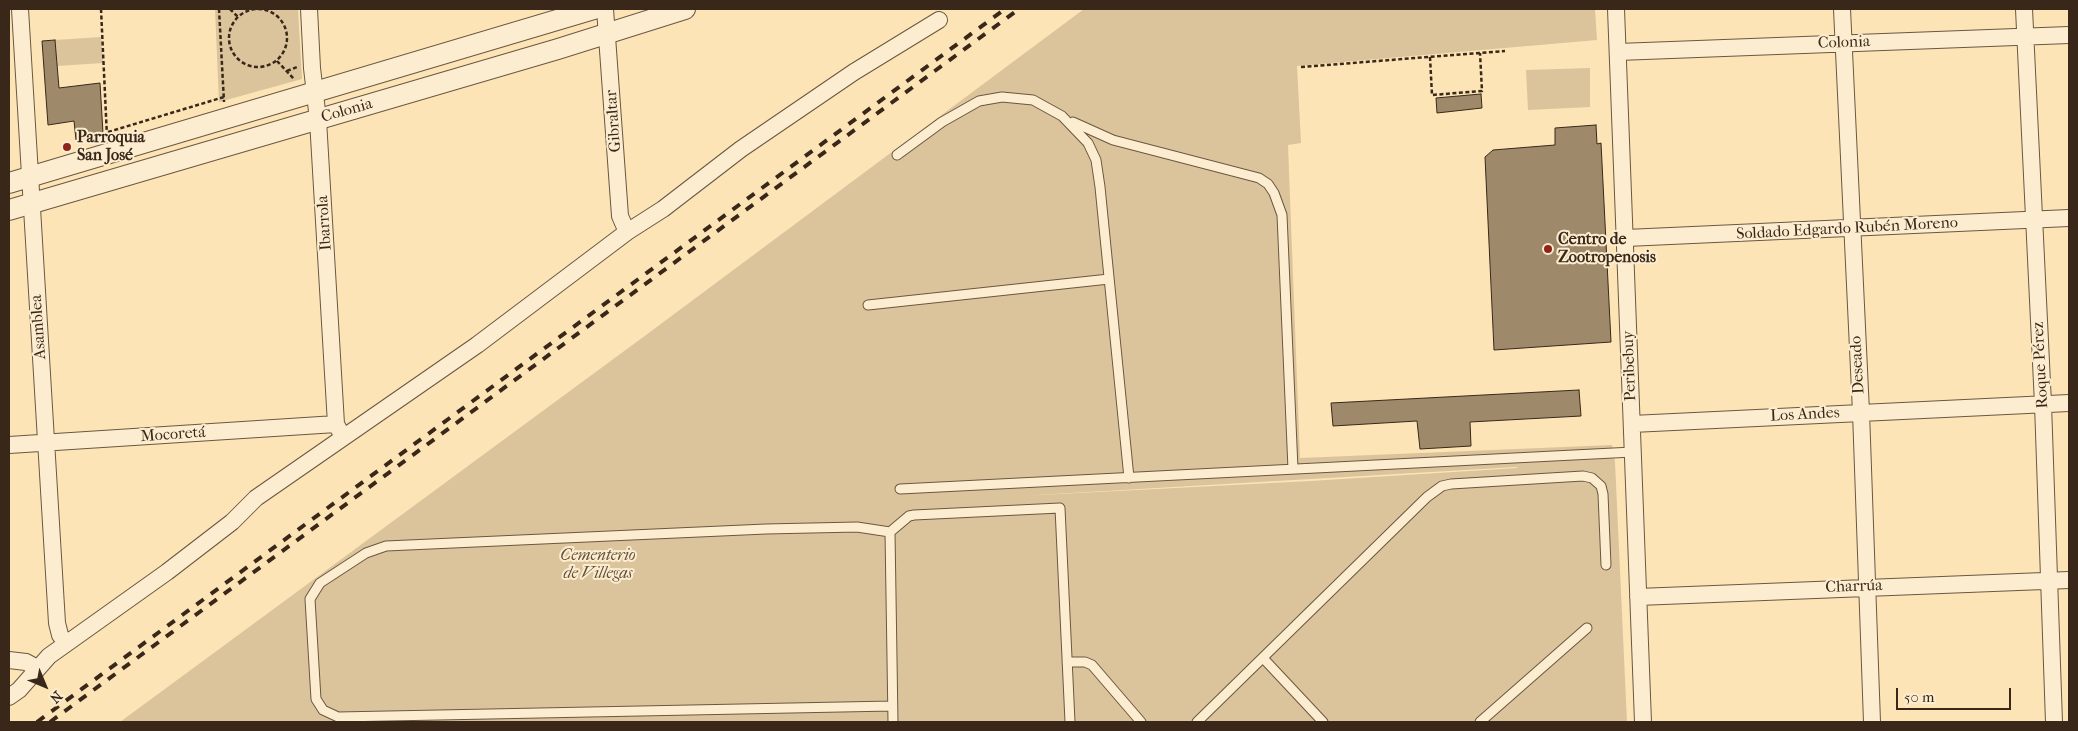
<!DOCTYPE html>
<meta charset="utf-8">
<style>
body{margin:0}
#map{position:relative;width:2078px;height:731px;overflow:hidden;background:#fce4b7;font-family:"IM FELL French Canon",serif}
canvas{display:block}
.frame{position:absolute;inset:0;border:10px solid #392819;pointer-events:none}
.north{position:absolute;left:20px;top:661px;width:50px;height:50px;-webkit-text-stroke:4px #fdedd0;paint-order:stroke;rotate:135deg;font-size:14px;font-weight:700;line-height:20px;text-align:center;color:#392819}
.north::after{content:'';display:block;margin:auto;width:18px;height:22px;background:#392819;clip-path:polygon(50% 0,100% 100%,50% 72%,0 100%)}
.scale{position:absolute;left:1896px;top:688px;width:115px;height:22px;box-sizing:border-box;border:2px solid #392819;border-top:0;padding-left:6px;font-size:15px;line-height:18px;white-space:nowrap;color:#392819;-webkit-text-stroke:4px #fdedd0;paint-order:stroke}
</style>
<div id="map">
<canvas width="2078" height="731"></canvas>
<div class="frame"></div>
<div class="north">N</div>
<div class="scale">50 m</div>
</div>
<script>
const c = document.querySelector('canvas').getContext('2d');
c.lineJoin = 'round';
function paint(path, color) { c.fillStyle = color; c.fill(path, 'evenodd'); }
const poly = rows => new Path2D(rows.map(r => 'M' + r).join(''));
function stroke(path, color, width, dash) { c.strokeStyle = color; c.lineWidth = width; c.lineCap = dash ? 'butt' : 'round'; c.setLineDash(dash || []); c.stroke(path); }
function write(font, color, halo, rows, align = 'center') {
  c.font = font + ' "IM FELL French Canon",serif'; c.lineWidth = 4; c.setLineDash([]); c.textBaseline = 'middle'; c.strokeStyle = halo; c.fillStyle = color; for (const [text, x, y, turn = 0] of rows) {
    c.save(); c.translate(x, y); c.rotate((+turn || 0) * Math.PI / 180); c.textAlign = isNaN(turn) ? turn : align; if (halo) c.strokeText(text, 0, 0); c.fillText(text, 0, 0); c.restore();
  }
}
const green = poly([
 [215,9,298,9,302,79,219,102],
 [1084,9,1595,9,1597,40,1297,66,1301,143,1288,145,1300,458,1612,445,1615,462,1627,722,120,722,646,335],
 [1517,468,1310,481,1020,496,1517,467],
 [101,37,103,63,57,66,55,40],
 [1590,68,1590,107,1528,110,1526,70]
]);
const building = poly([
 [55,40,59,88,100,83,103,133,76,140,74,121,48,125,42,41,55,40],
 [1481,94,1482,108,1437,113,1436,98,1481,94],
 [1596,125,1597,144,1601,143,1611,342,1494,350,1485,157,1493,150,1555,145,1555,128,1596,125],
 [1579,390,1581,416,1470,422,1471,446,1420,449,1417,421,1333,426,1331,403,1579,390]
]);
const path = poly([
 [101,9,107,137],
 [219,9,224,102],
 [230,9,238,17],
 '229 38a29 29 0 1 1 58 0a29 29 0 1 1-58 0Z',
 [1430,57,1432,95,1482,91,1480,53],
 [277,61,294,79],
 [1301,67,1505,51],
 [287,71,297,67],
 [108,132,224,97]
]);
const service = poly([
 [1073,122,1113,140,1259,178,1268,184,1274,193,1282,215,1293,469],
 [897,155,942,122,979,101,1002,97,1033,100,1062,116,1088,143,1096,160,1100,187,1129,478],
 [868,305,1109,279],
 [900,489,1633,452],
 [890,532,893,722],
 [1263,658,1323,722],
 [1067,662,1085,662,1092,665,1141,722],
 [892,706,338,717,323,710,316,699,310,599,320,583,366,553,386,546,766,529,857,527,890,532,909,516,914,515,1060,508,1070,722],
 [1197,722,1427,497,1442,486,1451,484,1583,476,1592,478,1601,486,1603,494,1606,565],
 [1480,722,1587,628]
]);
const minor = poly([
 [20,9,57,623,60,635,66,643],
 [309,9,312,68,318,120,336,424,343,437],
 [605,9,620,216,627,232],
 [1616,9,1643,722],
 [1842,9,1861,412,1872,722],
 [2024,9,2043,404,2054,722],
 [1618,52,2069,35],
 [1626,238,2069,218],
 [1632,424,2069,403],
 [9,445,336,424],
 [1638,597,2069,580],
 [9,660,26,662,37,668],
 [9,697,19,690,49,656,167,572,232,522,256,498,477,345,627,232,663,209,741,149,854,72,939,20]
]);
const tertiary = poly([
 [9,183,594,9],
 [9,210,558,49,685,9]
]);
const rail = poly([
 [37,722,1005,9],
 [50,722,1019,9]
]);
const markers = [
 [67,147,5,"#8f2418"],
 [1548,249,5,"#8f2418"]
];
const streetNames = [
 ["Colonia",1844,43,-2],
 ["Colonia",347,111,-16],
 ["Gibraltar",614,121,-94],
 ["Ibarrola",325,223,-94],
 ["Soldado Edgardo Rubén Moreno",1847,229,-3],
 ["Asamblea",39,327,-94],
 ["Deseado",1858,365,-93],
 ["Roque Pérez",2041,365,-93],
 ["Peribebuy",1630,366,-92],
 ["Los Andes",1805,415,-3],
 ["Mocoretá",173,435,-4],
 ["Charrúa",1854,587,-2]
];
const poiNames = [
 ["Parroquia",77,138],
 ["San José",77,156],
 ["Centro de",1558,240],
 ["Zootropenosis",1558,258]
];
const parkNames = [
 ["Cementerio",598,556],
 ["de Villegas",598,574]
];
paint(green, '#dbc49c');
paint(building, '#9e8a6b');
stroke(building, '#392819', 1);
stroke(service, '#6a5740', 11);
stroke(minor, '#6a5740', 18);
stroke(tertiary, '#6a5740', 22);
stroke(path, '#392819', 2.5, [4, 2.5]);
stroke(service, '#fdedd0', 9);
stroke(minor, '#fdedd0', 16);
stroke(tertiary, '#fdedd0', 20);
stroke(rail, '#392819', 4, [9, 9]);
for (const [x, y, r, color] of markers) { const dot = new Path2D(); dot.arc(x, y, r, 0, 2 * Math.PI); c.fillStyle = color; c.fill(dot); stroke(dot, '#fdedd0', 2); }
write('16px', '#392819', '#fdedd0', streetNames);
write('bold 16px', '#392819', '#fdedd0', poiNames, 'left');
write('italic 16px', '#624f3a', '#fdedd0', parkNames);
</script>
